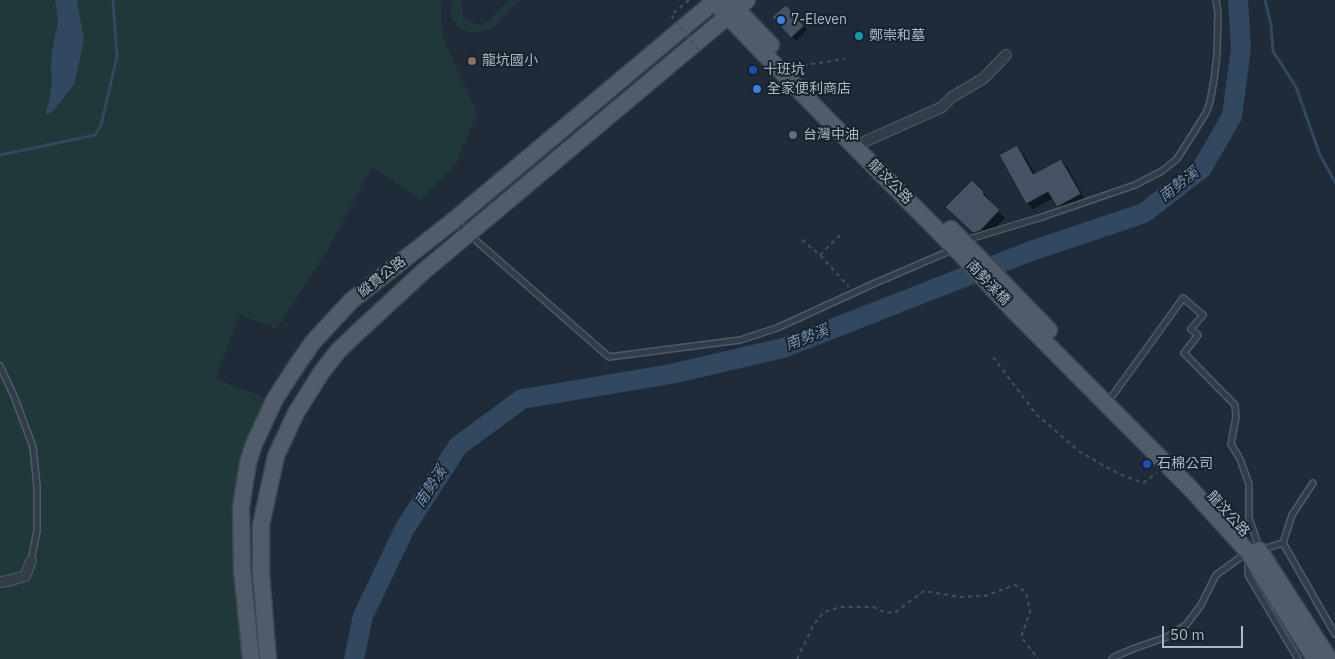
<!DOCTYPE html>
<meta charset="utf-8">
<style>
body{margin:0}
#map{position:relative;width:1335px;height:659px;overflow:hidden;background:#1f2b39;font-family:"IBM Plex Sans",sans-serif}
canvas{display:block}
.scale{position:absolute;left:1162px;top:626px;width:81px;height:22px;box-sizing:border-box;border:2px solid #adb7c6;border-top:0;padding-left:6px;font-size:15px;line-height:18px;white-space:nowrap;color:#adb7c6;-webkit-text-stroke:4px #18222d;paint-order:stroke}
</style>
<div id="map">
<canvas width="1335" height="659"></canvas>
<div class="scale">50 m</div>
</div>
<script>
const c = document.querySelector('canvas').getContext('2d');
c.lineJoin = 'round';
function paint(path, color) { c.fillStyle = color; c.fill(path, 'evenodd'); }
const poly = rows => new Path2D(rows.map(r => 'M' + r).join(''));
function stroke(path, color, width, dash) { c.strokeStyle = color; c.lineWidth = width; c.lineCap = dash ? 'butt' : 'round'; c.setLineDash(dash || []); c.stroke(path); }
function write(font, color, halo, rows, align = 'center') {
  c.font = font + ' "IBM Plex Sans","Noto Sans TC",sans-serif'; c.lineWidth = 4; c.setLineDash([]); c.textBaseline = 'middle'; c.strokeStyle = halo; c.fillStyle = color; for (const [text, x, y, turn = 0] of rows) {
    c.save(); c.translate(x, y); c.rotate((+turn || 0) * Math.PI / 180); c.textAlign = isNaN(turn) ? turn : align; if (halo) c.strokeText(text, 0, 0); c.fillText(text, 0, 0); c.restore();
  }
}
const green = poly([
 [0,0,441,0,443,38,477,113,456,164,420,200,372,167,329,247,277,329,240,315,215,379,273,400,247,485,251,659,0,659],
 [453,0,464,0,462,4,462,15,465,20,476,24,482,24,489,21,509,0,521,0,491,29,475,33,466,31,458,26,453,20,451,13,452,4]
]);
const water = poly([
 [55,0,77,0,84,40,74,84,53,111,46,115,46,110,49,102,52,81,51,68,52,52,58,22]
]);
const shadow = poly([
 [785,7,807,30,796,41,774,18],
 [1017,147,1023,153,1035,174,1061,160,1067,166,1086,201,1064,212,1058,206,1053,198,1033,209,1027,203,1001,156],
 [972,181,990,199,988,201,1005,218,987,237,981,239,946,207]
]);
const stream = poly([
 [1265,0,1271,25,1273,51,1296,87,1320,155,1335,182],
 [0,155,95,135,101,125,117,57,113,0]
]);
const river = poly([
 [354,659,363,616,405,528,458,446,522,399,671,374,783,348,1031,251,1144,213,1202,168,1232,116,1241,48,1238,0]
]);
const building = poly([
 [786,5,804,26,791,38,772,17,786,5],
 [1017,145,1033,174,1061,159,1081,194,1057,207,1048,192,1026,204,999,155,1017,145],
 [972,180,984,192,983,194,1000,210,980,231,973,233,945,207,972,180]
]);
const path = poly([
 [797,69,799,66,845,59],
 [802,240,820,255,849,287],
 [820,255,840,235],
 [993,357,1036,414,1080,452,1117,473,1143,483,1157,473],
 [797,659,814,624,824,612,840,607,873,607,884,612,894,613,924,591,960,597,985,596,1015,585,1026,592,1030,612,1021,637,1038,659]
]);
const service = poly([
 [456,223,609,357,740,340,777,328,873,284,952,250],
 [966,240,1042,217,1135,185,1162,171,1177,159,1206,113,1210,102,1214,80,1217,55,1218,13,1216,0],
 [0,366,14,396,33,447,37,486,37,531,31,561],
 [1113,395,1183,298,1203,315,1191,329,1198,335,1184,353,1235,405,1236,417,1231,444,1240,459,1249,484,1249,518,1260,550,1283,543,1335,634],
 [1283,543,1292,515,1313,483],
 [1248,560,1248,575,1298,659],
 [1112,659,1114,657,1135,648,1167,637,1186,625,1201,605,1216,575,1245,554]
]);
const minor = poly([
 [864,142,942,107,952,97,984,78,1006,55],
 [0,582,8,581,25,576,31,561]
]);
const primary = poly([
 [712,0,830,122,955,248,1012,309,1192,490,1248,552,1315,659],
 [728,0,771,45],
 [951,229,1049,330],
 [1259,550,1329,659],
 [251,659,242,570,241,507,248,463,254,444,275,399,295,368,313,342,351,301,453,221,716,0],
 [268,659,261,574,261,525,276,456,296,413,321,373,338,351,359,331,424,271,747,0]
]);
const pathBridge = poly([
 [689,0,671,15,700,51]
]);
const markers = [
 [781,20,5,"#3f7fe0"],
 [859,36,5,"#0f9aa8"],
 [472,61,5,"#8d6e63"],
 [753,70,5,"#1a4fb4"],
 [757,89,5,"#3f7fe0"],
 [793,135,5,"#5c6f8a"],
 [1147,464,5,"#1a4fb4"]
];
const poiNames = [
 ["7-Eleven",791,20],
 ["鄭崇和墓",869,36],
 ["龍坑國小",482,61],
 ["十班坑",763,70],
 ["全家便利商店",767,89],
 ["台灣中油",803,135],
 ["石棉公司",1157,464]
];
const streetNames = [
 ["龍汶公路",890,182,45],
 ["縱貫公路",382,277,-38],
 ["南勢溪橋",988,283,46],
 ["龍汶公路",1228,514,48]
];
const waterNames = [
 ["南勢溪",1179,185,-38],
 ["南勢溪",807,338,-21],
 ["南勢溪",431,487,-57]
];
paint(green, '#21383a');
paint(water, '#314861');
paint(shadow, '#0007');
stroke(stream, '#314861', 3);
stroke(river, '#314861', 20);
paint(building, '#445263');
stroke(building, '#1a242f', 1);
stroke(service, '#505a67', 8);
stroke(minor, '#505a67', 12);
stroke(primary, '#3c4652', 19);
stroke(path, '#3e5557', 2, [4, 4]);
stroke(service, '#323d49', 5);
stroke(minor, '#323d49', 10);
stroke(primary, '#505c69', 16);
stroke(pathBridge, '#3e5557', 2, [4, 4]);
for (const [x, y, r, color] of markers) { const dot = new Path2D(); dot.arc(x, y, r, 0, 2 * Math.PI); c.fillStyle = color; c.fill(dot); stroke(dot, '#18222d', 2); }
write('14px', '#adb7c6', '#18222d', poiNames, 'left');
write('14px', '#adb7c6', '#18222d', streetNames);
write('italic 15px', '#7390b1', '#18222d', waterNames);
</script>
